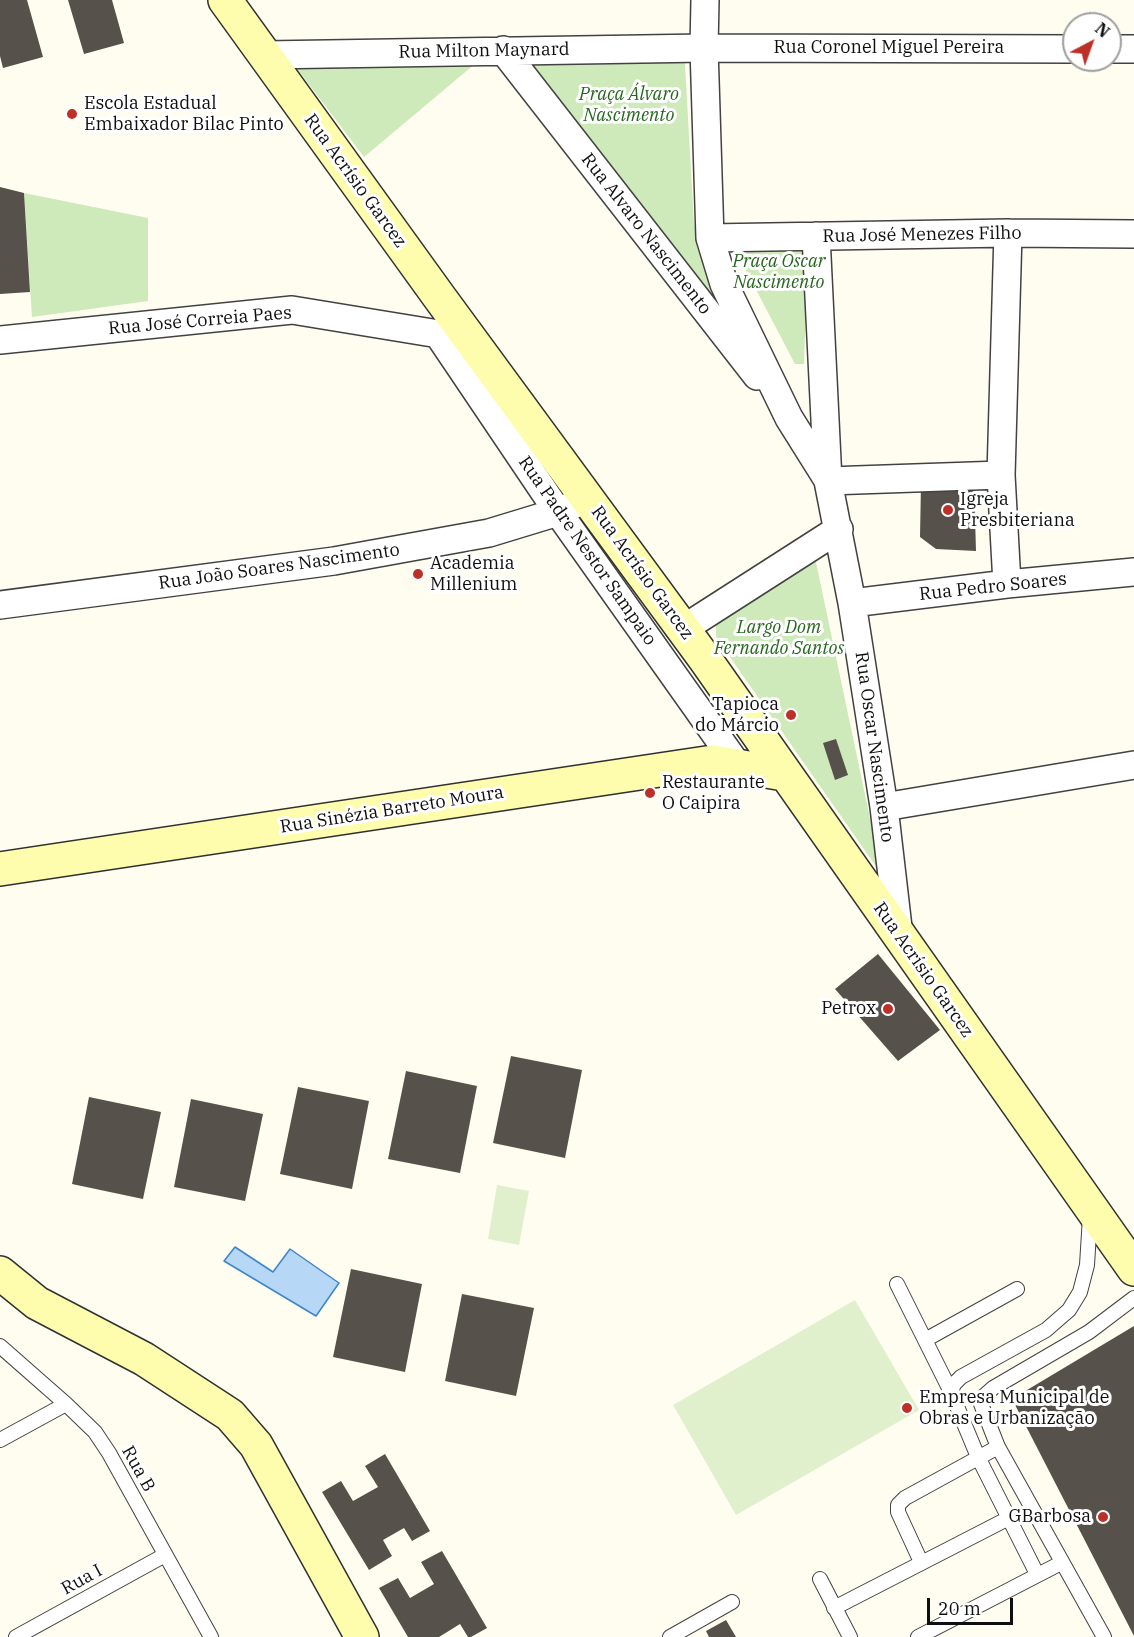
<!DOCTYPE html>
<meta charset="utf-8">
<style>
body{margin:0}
#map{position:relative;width:1134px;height:1637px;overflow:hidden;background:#fffdf0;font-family:"IBM Plex Serif",serif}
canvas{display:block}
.north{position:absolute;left:1062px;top:12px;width:60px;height:60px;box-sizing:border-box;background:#fff;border:2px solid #9f9f9f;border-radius:50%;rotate:41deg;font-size:16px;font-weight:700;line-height:24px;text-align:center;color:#0f0f0f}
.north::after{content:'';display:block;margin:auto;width:21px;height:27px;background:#bd3028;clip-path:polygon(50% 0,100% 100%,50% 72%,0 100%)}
.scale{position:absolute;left:927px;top:1598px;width:86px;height:27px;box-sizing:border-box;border:3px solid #0f0f0f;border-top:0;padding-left:8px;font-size:18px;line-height:21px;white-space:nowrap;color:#0f0f0f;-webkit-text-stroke:4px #fff;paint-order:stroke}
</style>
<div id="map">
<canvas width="1134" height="1637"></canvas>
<div class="north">N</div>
<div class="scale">20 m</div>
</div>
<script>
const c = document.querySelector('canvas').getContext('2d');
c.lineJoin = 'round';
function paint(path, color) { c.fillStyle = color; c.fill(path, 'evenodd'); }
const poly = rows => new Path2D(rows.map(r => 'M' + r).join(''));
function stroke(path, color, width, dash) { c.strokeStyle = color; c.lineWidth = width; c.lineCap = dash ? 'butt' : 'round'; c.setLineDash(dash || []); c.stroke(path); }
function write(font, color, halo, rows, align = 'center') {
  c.font = font + ' "IBM Plex Serif",serif'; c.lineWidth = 6; c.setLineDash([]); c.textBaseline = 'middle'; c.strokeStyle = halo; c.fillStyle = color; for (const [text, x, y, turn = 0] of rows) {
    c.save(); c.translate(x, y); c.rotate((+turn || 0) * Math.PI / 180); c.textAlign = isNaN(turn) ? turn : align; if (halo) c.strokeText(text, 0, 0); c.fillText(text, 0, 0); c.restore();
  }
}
const green = poly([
 [514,47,684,47,694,224,743,356],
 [292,62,476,63,364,157],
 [24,193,148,218,148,301,32,317],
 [758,243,808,246,804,364,795,364,740,259],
 [814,553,882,875,716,637,716,623]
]);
const pitch = poly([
 [497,1185,529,1191,519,1245,488,1239],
 [855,1300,919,1410,736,1515,673,1405]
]);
const water = poly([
 [235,1247,273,1272,290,1249,339,1283,316,1316,224,1261,235,1247]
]);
const building = poly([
 [0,0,27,0,43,57,3,68,0,56],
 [68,0,112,0,124,43,84,54],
 [0,187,24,193,30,292,0,294],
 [921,483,974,483,976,551,936,549,920,537],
 [836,739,848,775,835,780,823,743],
 [878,954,940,1030,898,1061,835,989],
 [511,1056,582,1070,565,1158,493,1143],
 [406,1071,477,1086,460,1173,388,1159],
 [298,1087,369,1101,352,1189,280,1174],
 [89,1097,161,1112,143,1199,72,1184],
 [191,1099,263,1114,245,1201,174,1187],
 [351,1269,422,1284,405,1372,333,1357],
 [462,1294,534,1308,516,1396,445,1381],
 [1134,1326,1134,1636,1012,1399],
 [385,1454,430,1531,412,1541,404,1528,383,1540,392,1556,369,1570,322,1492,341,1481,353,1501,378,1487,365,1466],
 [442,1551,487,1628,471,1637,468,1637,460,1624,439,1637,408,1637,379,1588,398,1578,410,1598,434,1584,421,1562],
 [726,1620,736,1637,709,1637,706,1631]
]);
const lane = poly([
 [897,1284,951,1392],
 [925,1340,1017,1289],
 [0,1346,66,1404,95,1432,109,1453,211,1637],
 [0,1440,66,1404],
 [921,1562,898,1512,898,1505,905,1498,998,1447],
 [1037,1574,978,1457,951,1392,954,1384,961,1377,1046,1330,1069,1310,1080,1292,1087,1265,1090,1217],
 [820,1579,850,1637],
 [834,1608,1009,1518],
 [16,1637,165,1555],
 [670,1637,732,1602],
 [918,1637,1061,1563],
 [1104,1637,998,1447,981,1404,984,1396,993,1388,1089,1332,1134,1298]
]);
const street = poly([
 [705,0,704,48,710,238,724,284,789,418,826,477],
 [1110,49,1134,49],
 [503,50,757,376],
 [265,55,704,48,1074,49],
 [816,236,828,481,852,603,884,807,899,936],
 [710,238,1008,233,1134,234],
 [438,334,558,512,738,766],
 [0,340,292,310,457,337],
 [828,481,1001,475],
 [1007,584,1001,475,1008,233],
 [852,603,1007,584,1134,572],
 [0,605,334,561,489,533,558,512,588,498],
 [683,629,839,529],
 [884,807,1134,765]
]);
const secondary = poly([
 [225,0,440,298,705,659,1134,1269],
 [0,869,713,762,784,774],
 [0,1273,37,1303,144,1359,230,1415,256,1445,362,1637]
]);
const markers = [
 [72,114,6,"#bd3028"],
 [948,510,6,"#bd3028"],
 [418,574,6,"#bd3028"],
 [791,715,6,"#bd3028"],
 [650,793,6,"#bd3028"],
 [888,1009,6,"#bd3028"],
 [907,1408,6,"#bd3028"],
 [1103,1517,6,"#bd3028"]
];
const streetNames = [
 ["Rua Coronel Miguel Pereira",889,48],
 ["Rua Milton Maynard",484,51,-1],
 ["Rua Acrísio Garcez",355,181,54],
 ["Rua Alvaro Nascimento",646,234,52],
 ["Rua José Menezes Filho",922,235,-1],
 ["Rua José Correia Paes",200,321,-5],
 ["Rua Padre Nestor Sampaio",587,551,55],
 ["Rua João Soares Nascimento",279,567,-8],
 ["Rua Acrísio Garcez",642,573,54],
 ["Rua Pedro Soares",993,587,-6],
 ["Rua Oscar Nascimento",874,747,82],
 ["Rua Sinézia Barreto Moura",392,810,-9],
 ["Rua Acrísio Garcez",923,970,55],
 ["Rua B",138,1469,61],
 ["Rua I",82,1580,-29]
];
const parkNames = [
 ["Praça Álvaro",629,95],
 ["Nascimento",629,116],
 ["Praça Oscar",779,262],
 ["Nascimento",779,283],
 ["Largo Dom",779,628],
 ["Fernando Santos",779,649]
];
const poiNames = [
 ["Escola Estadual",84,104],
 ["Embaixador Bilac Pinto",84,125],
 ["Igreja",960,500],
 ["Presbiteriana",960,521],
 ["Academia",430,564],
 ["Millenium",430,585],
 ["Tapioca",779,705,"right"],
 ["do Márcio",779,726,"right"],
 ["Restaurante",662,783],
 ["O Caipira",662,804],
 ["Petrox",876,1009,"right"],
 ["Empresa Municipal de",919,1398],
 ["Obras e Urbanização",919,1419],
 ["GBarbosa",1091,1517,"right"]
];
paint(green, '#cee9ba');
paint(pitch, '#e0f0cc');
paint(water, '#b6d7f5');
stroke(water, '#3e84cb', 1.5);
paint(building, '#57514b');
stroke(lane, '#424242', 16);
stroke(street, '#424242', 30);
stroke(secondary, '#313131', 36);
stroke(lane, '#fff', 14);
stroke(street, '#fff', 27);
stroke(secondary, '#fdfdad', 33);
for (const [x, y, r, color] of markers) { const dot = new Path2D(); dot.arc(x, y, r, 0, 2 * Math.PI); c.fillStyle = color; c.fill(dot); stroke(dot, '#fff', 2); }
write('18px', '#0f0f0f', '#fff', streetNames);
write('italic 18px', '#27661f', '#fff', parkNames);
write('18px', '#0f0f0f', '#fff', poiNames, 'left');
</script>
